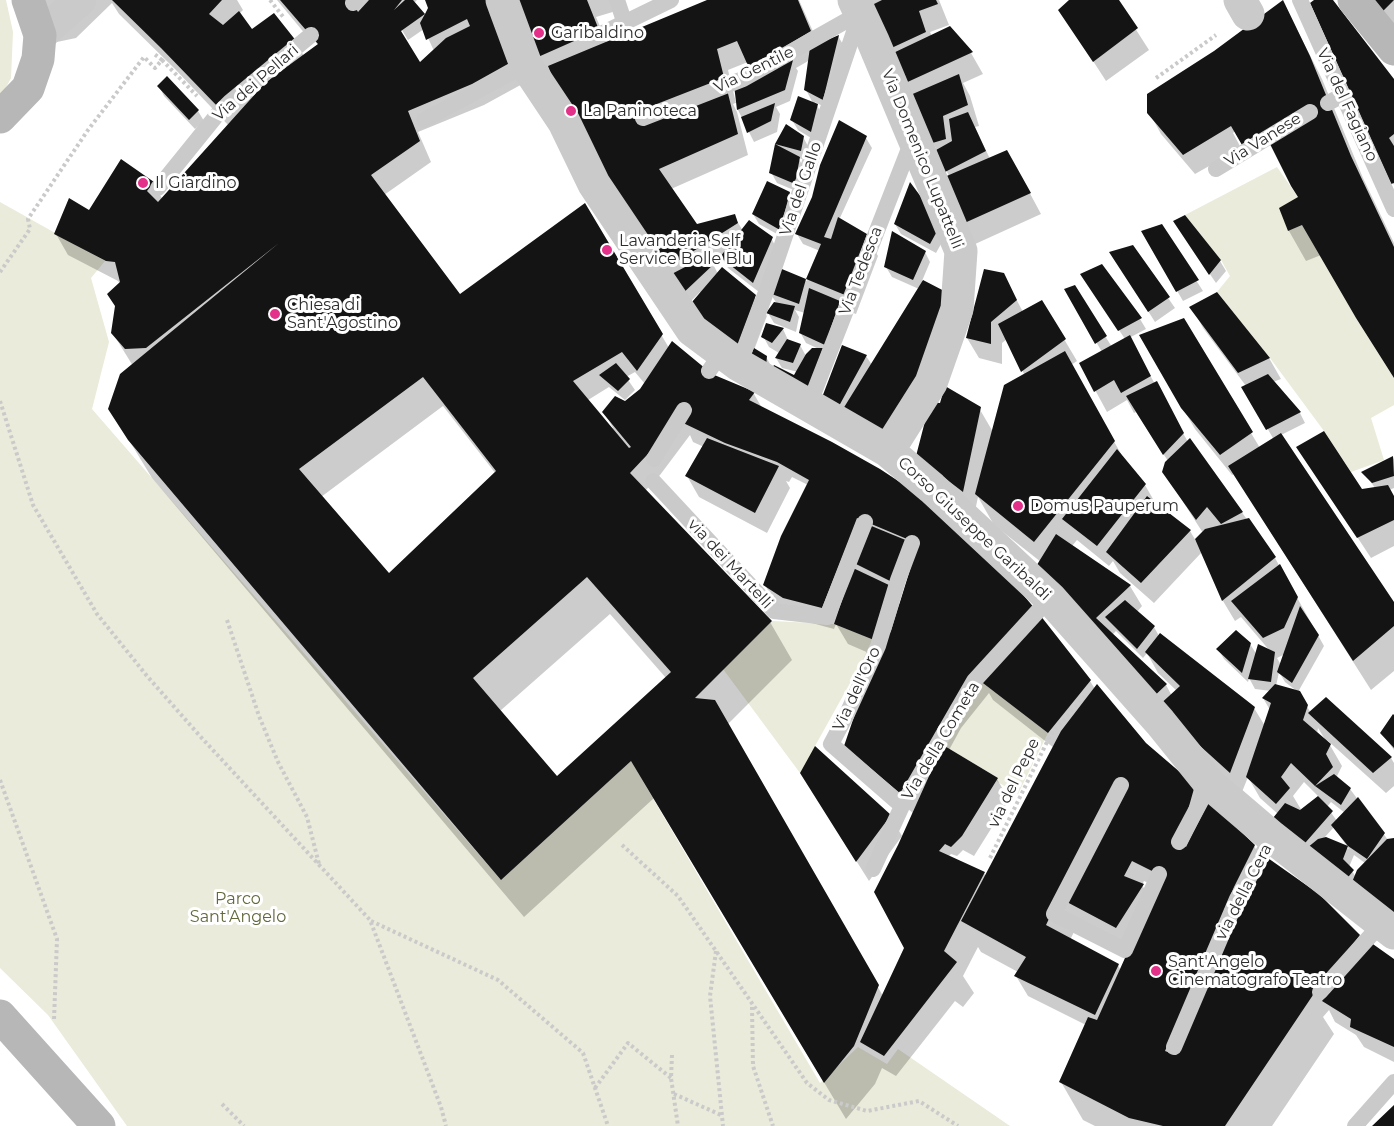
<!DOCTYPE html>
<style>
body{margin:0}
canvas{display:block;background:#fff}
</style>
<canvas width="1394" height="1126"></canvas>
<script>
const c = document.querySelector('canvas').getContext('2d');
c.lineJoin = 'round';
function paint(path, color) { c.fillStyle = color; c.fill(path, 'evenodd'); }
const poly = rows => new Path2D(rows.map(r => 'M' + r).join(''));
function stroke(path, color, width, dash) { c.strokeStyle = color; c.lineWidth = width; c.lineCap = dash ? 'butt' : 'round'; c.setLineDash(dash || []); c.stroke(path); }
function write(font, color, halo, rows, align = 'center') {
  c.font = font + ' Montserrat,sans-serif'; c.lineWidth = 6; c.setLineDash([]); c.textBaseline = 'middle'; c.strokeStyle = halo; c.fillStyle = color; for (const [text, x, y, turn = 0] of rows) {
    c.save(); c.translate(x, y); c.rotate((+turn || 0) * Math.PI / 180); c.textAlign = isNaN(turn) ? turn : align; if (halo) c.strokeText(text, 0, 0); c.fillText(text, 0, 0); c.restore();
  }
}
const green = poly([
 [0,0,6,0,13,32,11,78,0,99],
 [1277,167,1298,197,1280,208,1288,231,1302,225,1356,318,1394,378,1394,405,1371,418,1384,460,1351,472,1324,431,1270,358,1217,292,1230,276,1221,260,1185,215],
 [0,202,105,261,91,278,109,342,92,409,500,879,631,761,820,1083,858,1047,887,1064,898,1049,1010,1126,127,1126,48,1015,0,968],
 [772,621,834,624,874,640,800,773,723,669],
 [979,680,1048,733,1018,794,996,781,998,778,943,745]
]);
const shadow = poly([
 [37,0,237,0,243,10,239,14,251,31,296,43,304,56,318,45,314,40,311,41,277,0,417,0,414,3,426,16,430,8,426,0,496,0,526,82,484,105,418,132,431,162,384,195,459,296,585,205,669,348,711,375,754,394,762,408,1090,681,1095,689,1152,751,1254,846,1264,863,1359,936,1394,961,1394,1062,1364,1047,1356,1035,1335,1022,1329,1010,1323,1017,1334,1034,1272,1126,1095,1126,1083,1120,1061,1082,1086,1025,1028,996,1016,976,1018,972,981,952,978,947,963,976,974,993,963,1007,955,1001,896,1076,882,1068,875,1084,846,1119,654,798,524,917,152,478,110,409,133,366,112,332,120,284,118,281,68,255,56,234,89,212,153,183,163,200,229,126,175,69,119,14,112,3,76,38,57,42,40,12],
 [397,22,408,40,424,29,434,51,420,64,394,24],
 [635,372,645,384,641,390,624,403,604,412,613,428,612,429,588,400,609,387,625,400,635,390,626,377],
 [443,406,496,474,389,576,321,497],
 [690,435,693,442,704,447,687,476,699,497,767,533,790,488,786,481,789,482,792,477,808,485,765,585,777,606,797,619,834,629,836,624,848,644,878,657,858,767,914,814,905,948,883,996,727,725,792,660,770,622,645,491,660,475],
 [915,558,901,606,890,587],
 [610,614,666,678,557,778,500,711],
 [989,693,993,700,1054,748,986,877,984,873,948,857,951,854,957,856,963,850,974,856,1009,800,997,779,949,750,961,728],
 [1144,881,1159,888,1152,902,1142,885],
 [1079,922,1128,948,1121,971,1118,965,1070,940],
 [519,0,613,0,616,11,596,17,607,43,708,0,799,0,819,45,838,36,844,46,828,109,815,102,823,116,816,141,798,130,792,120,814,105,806,90,810,60,796,68,798,71,790,101,776,107,780,114,777,132,754,142,738,110,738,102,733,104,737,112,748,155,671,189,696,226,734,216,743,231,771,238,777,249,759,292,728,268,723,260,714,266,718,274,754,296,766,316,775,304,777,304,770,293,805,280,807,281,820,251,803,244,797,234,866,138,872,148,839,220,866,235,878,256,856,314,843,309,813,400,747,370,700,292,687,305,539,56],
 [748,62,756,78,736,103,728,70],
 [795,310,805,313,800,332,806,343,821,350,806,356,800,345,788,340,783,329,763,336,769,347,779,353,776,358,782,368,798,372,795,377,773,369,766,357,754,350,768,313,774,323,796,332,799,317],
 [865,0,939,0,949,25,930,32,932,36,950,28,971,53,983,74,963,83,970,96,979,126,975,127,990,159,1019,173,1041,214,973,245,949,176],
 [1071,0,1117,0,1149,50,1106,81,1060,10],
 [1318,0,1331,0,1394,81,1394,185,1312,3],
 [1366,0,1394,0,1394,33],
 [1283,2,1322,79,1363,178,1394,243,1394,377,1321,255,1306,261,1289,231,1281,209,1299,198,1271,143,1235,131,1233,133,1241,148,1195,174,1161,134,1149,112,1215,53],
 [159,86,198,111,204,121,195,129,164,96],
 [803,137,809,148,806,160,798,158,805,169,801,193,777,183,771,172,776,144],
 [789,193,795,204,786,239,759,224,753,214],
 [895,224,946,235,936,253,901,234],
 [1161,226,1203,291,1183,301,1143,232],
 [1181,232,1220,261,1226,271,1216,283],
 [1132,246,1175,308,1155,322,1117,262],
 [925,252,930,262,922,281,949,296,932,403,979,408,993,432,1024,374,1007,339,1002,343,1002,364,979,358,967,338,1003,274,1023,312,1042,302,1077,361,1071,365,1125,461,1145,485,1157,506,1190,531,1196,541,1203,533,1164,472,1168,461,1136,412,1134,413,1127,400,1107,412,1081,364,1102,352,1066,290,1074,287,1112,347,1125,339,1088,284,1101,266,1140,319,1146,329,1129,338,1155,384,1188,442,1190,441,1275,558,1324,646,1298,692,1311,713,1326,699,1391,758,1394,763,1394,786,1386,793,1327,740,1342,766,1337,776,1339,779,1350,789,1388,840,1394,840,1350,891,1278,814,1260,798,1248,777,1242,792,1162,721,1041,562,994,525,978,497,975,511,930,477,931,407,829,410,866,356,872,365,919,289,892,277,886,267],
 [1077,540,1109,566,1113,561,1120,573,1154,603,1202,552,1223,601,1235,621,1241,617,1270,651,1257,655,1250,644,1218,649,1224,659,1248,682,1249,678,1255,689,1271,691,1263,698,1270,710,1265,726,1254,708,1159,636,1154,627,1137,612,1142,606,1130,586,1072,546],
 [1116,631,1143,658,1147,653,1158,673,1177,691,1172,696,1166,685,1112,635],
 [1285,654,1281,665,1277,658],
 [1279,672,1285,682,1298,692,1276,686],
 [1318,728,1326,741,1317,734],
 [1304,782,1319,797,1302,811,1293,796],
 [1331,802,1345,813,1337,821,1327,807],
 [1334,827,1339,835,1349,849,1324,838],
 [1354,855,1365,863,1356,877,1349,867],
 [1192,307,1269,358,1281,379,1273,382,1300,413,1305,423,1281,435,1394,605,1394,671,1371,690,1234,474,1232,475,1195,429,1141,336,1183,320,1260,448,1274,440,1244,387,1246,386,1203,328],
 [1298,447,1361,490,1375,488,1364,472,1392,457,1394,459,1394,488,1389,490,1394,498,1394,546,1371,558],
 [1394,717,1394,750,1382,733],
 [814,794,890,815,902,836,869,881]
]);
const building = poly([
 [112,0,222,0,209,14,223,25,239,11,252,29,274,13,297,42,219,108,161,48],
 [280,0,351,0,358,12,369,0,402,0,394,10,405,0,413,0,425,14,401,31,420,62,446,38,470,26,467,19,426,40,420,23,425,14,428,8,425,0,493,0,515,60,472,84,408,111,420,141,371,175,460,294,585,203,663,334,637,371,622,352,573,381,629,448,631,447,602,412,615,396,625,401,640,389,672,341,712,374,755,392,749,400,832,442,880,469,924,498,991,557,1036,610,901,794,844,746,871,667,891,631,917,547,907,539,857,518,822,608,783,598,763,585,781,536,809,480,777,462,725,443,679,421,630,473,772,621,695,698,715,700,879,985,854,1046,824,1083,631,761,501,880,128,440,108,409,120,374,279,243,146,348,125,349,111,333,115,306,107,294,120,282,115,262,106,261,54,234,69,198,89,210,121,159,154,182,147,191,158,202,266,82,318,44],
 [423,377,496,471,389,573,299,469],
 [587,577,671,672,557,776,473,678],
 [517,0,587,0,599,30,538,57],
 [707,0,798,0,811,31,749,68,737,41,717,49,738,134,659,169,697,224,735,214,738,223,662,271,572,124,548,66],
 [882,0,936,0,938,4,919,11,926,32,885,51,866,8],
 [1069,0,1119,0,1138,28,1093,62,1058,10],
 [1283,0,1310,56,1351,156,1394,247,1394,378,1356,318,1302,225,1288,231,1279,208,1298,197,1291,186,1270,144,1242,145,1231,126,1183,155,1147,113,1147,94,1214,51],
 [1314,0,1333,0,1394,79,1394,134,1389,138,1394,146,1394,183,1391,184,1310,3],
 [1368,0,1394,0,1379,15],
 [950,26,973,52,901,85,889,55],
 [839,35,823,100,804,90,810,47],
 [793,60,785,90,737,110,734,85],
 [959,74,968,105,943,116,946,139,929,144,908,96],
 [167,76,199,110,189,120,157,86],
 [798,96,818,104,811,132,790,120],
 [775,103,771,121,747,133,741,117],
 [968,112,986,151,945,172,936,150,952,141,949,119],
 [839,120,867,136,824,237,831,239,838,217,867,234,845,295,806,279,821,244,795,234,812,197,820,165],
 [786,124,804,136,801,151,775,144,800,157,795,184,769,173,775,144],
 [1007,150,1031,193,960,225,942,178],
 [767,181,790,192,780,230,752,214],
 [910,182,941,224,930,244,894,224],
 [1185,215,1221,260,1209,275,1173,221],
 [749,220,773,237,753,283,720,257],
 [1162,224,1199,280,1176,292,1141,231],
 [892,231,926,251,913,280,884,267],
 [1133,245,1170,297,1148,312,1109,252],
 [708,255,714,264,680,296,666,277],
 [1102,264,1142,318,1118,331,1080,274],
 [722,267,756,295,735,351,686,309],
 [777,267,806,279,799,304,769,293],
 [984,269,1004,273,1017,300,991,322,991,344,966,338],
 [923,280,950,294,926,373,888,437,843,409],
 [1075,285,1107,336,1095,344,1064,289],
 [809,288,840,301,825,345,799,333],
 [1217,292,1270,358,1238,373,1189,307],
 [1042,300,1066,339,1021,372,998,324],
 [774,302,795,306,790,322,766,313],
 [1184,318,1253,432,1220,455,1181,408,1139,335],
 [766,323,784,328,772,343,761,337],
 [1130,335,1151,376,1121,393,1114,380,1094,392,1079,363],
 [787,339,801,344,793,363,775,358],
 [842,345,867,355,839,406,821,400],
 [754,348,767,356,766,366,749,360],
 [812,348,823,348,807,391,770,372,774,365,794,375,806,354],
 [1065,351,1115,441,1034,542,975,494,1004,385],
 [616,363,630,379,618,391,599,375],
 [1268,374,1301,412,1266,430,1241,387],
 [1157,381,1184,433,1163,455,1126,396],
 [945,386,981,407,963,492,916,456,930,402,940,403],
 [1324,431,1362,489,1388,485,1394,496,1394,520,1357,538,1296,447],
 [1281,433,1394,602,1394,626,1353,661,1228,466],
 [707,438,779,466,755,513,685,476],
 [1190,438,1243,512,1221,524,1207,507,1196,520,1162,472,1165,462],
 [1117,449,1146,484,1097,546,1062,519],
 [1393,456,1394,476,1372,483,1361,472],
 [1147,496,1191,530,1141,583,1106,552],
 [1249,518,1276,557,1222,601,1195,539,1205,529],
 [869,525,908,541,892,582,854,563],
 [1056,534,1131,585,1096,618,1167,684,1149,701,1035,568],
 [1280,564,1298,597,1284,628,1263,638,1231,601],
 [853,568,891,586,874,640,834,624],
 [1125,600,1155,626,1137,649,1105,617],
 [1300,606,1319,635,1292,683,1277,672],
 [1040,615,1091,680,1048,733,979,680],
 [1236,630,1251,643,1242,673,1216,649],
 [1160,633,1255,707,1230,773,1157,707,1180,686,1145,652],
 [1258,644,1275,652,1271,682,1248,679],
 [1097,684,1146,743,1195,785,1179,842,1186,847,1209,801,1255,845,1234,887,1165,1051,1176,1055,1265,856,1319,894,1360,935,1313,995,1225,1126,1163,1126,1129,1118,1059,1082,1088,1017,1097,1020,1162,876,1132,861,1124,876,1144,884,1116,928,1065,901,1093,827,1046,925,1119,964,1095,1015,1014,976,1026,957,961,921,1061,731],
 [1275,684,1300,691,1308,705,1303,720,1331,744,1326,754,1333,767,1315,786,1334,774,1351,788,1341,805,1315,786,1291,763,1281,777,1290,788,1276,804,1246,777,1271,703,1262,698],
 [1326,697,1392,757,1373,773,1308,713],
 [1393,714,1394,715,1394,748,1380,733],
 [943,745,998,778,962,836,951,847,945,844,939,851,985,872,944,951,957,962,884,1056,860,1042,904,948,874,892,898,845],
 [815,746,891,815,856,862,800,773],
 [1318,796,1333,811,1299,850,1273,818,1285,803,1300,810],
 [1358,797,1385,833,1367,859,1348,846,1331,825],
 [1326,837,1348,846,1343,859,1354,870,1344,882,1307,848,1318,839],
 [1394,838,1394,916,1350,887,1357,870,1387,839],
 [1370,942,1394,959,1394,1047,1350,1027,1351,1019,1322,1001],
 [1394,1105,1394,1126,1372,1126]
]);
const path = poly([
 [270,0,284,18],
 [162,60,197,96],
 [1156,78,1216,35],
 [0,272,30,229,28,219,88,130,144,57,155,68,162,60,153,53],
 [0,401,33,505,97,614,147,676,199,735,370,920,441,1107,446,1126],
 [227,620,259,716,278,762,307,817,319,864],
 [0,780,57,939,54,1020],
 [622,845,678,896,807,1083,829,1100,867,1111,919,1101,958,1126],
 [990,858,1050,736,1086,694],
 [371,921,498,980,583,1053,608,1126],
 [716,951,710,996,723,1126],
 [752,1007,753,1066,773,1126],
 [672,1055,671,1078,678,1126],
 [595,1088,628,1043,671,1078],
 [674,1094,721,1115],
 [222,1104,244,1126]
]);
const lane = poly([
 [617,0,625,24],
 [1300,0,1394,209],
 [353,3,355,0],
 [595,37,671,0],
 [1328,103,1343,95],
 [643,118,743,79,860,13],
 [424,120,526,65],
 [1216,169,1310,112],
 [158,188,217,115,230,102,311,35],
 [739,365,765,295,859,17],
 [709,371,722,352],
 [809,405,912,141],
 [654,459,684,410],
 [653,481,774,611,827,617,865,522],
 [1121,785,1054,914,1125,950,1159,874],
 [902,806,831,744,846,716,878,646,898,580,912,543],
 [1179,842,1210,784],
 [873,869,902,806,974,681,1050,598],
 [1320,992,1381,924],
 [1174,1047,1237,899,1272,837],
 [1355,1126,1394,1082]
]);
const street = poly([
 [502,0,526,65,564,122,594,184,692,330,739,365,888,451,932,488,1050,598,1160,722,1210,784,1272,837,1394,933],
 [854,0,873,41,961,251,957,309,931,383,888,451],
 [1240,0,1248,14],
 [40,35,80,0]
]);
const secondary = poly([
 [1354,0,1394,49],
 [0,117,28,88,38,59,40,35,28,0],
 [0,1016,99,1126]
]);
const markers = [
 [539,33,6,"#e33089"],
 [571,111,6,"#e33089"],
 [143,183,6,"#e33089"],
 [607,250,6,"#e33089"],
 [275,314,6,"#e33089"],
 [1018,506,6,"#e33089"],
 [1156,971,6,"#e33089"]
];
const poiNames = [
 ["Garibaldino",551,33],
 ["La Paninoteca",583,111],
 ["Il Giardino",155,183],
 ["Lavanderia Self",619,241],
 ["Service Bolle Blu",619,259],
 ["Chiesa di",287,305],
 ["Sant'Agostino",287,323],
 ["Domus Pauperum",1030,506],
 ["Sant'Angelo",1168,962],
 ["Cinematografo Teatro",1168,980]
];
const streetNames = [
 ["Via Gentile",754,70,-26],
 ["Via dei Pellari",256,83,-41],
 ["Via del Fagiano",1347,105,65],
 ["Via Vanese",1263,140,-32],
 ["Via Domenico Lupattelli",922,159,68],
 ["Via del Gallo",801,189,-71],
 ["Via Tedesca",861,271,-69],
 ["Corso Giuseppe Garibaldi",974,529,43],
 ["via dei Martelli",730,564,47],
 ["Via dell'Oro",857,689,-65],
 ["Via della Cometa",941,741,-59],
 ["via del Pepe",1014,783,-64],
 ["via della Cera",1244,892,-63]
];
const parkNames = [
 ["Parco",238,899],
 ["Sant'Angelo",238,917]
];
paint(green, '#eaebda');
paint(shadow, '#0003');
paint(building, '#141414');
stroke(path, '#cacaca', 4, [3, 3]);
stroke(lane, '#cacaca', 16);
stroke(street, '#cacaca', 33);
stroke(secondary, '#b7b7b7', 33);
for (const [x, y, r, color] of markers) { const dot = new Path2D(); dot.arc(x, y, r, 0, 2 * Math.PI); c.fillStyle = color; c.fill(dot); stroke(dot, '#fff', 2); }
write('16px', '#2d2d2d', '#fff', poiNames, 'left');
write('16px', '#2d2d2d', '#fff', streetNames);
write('16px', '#63683b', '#fff', parkNames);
</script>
